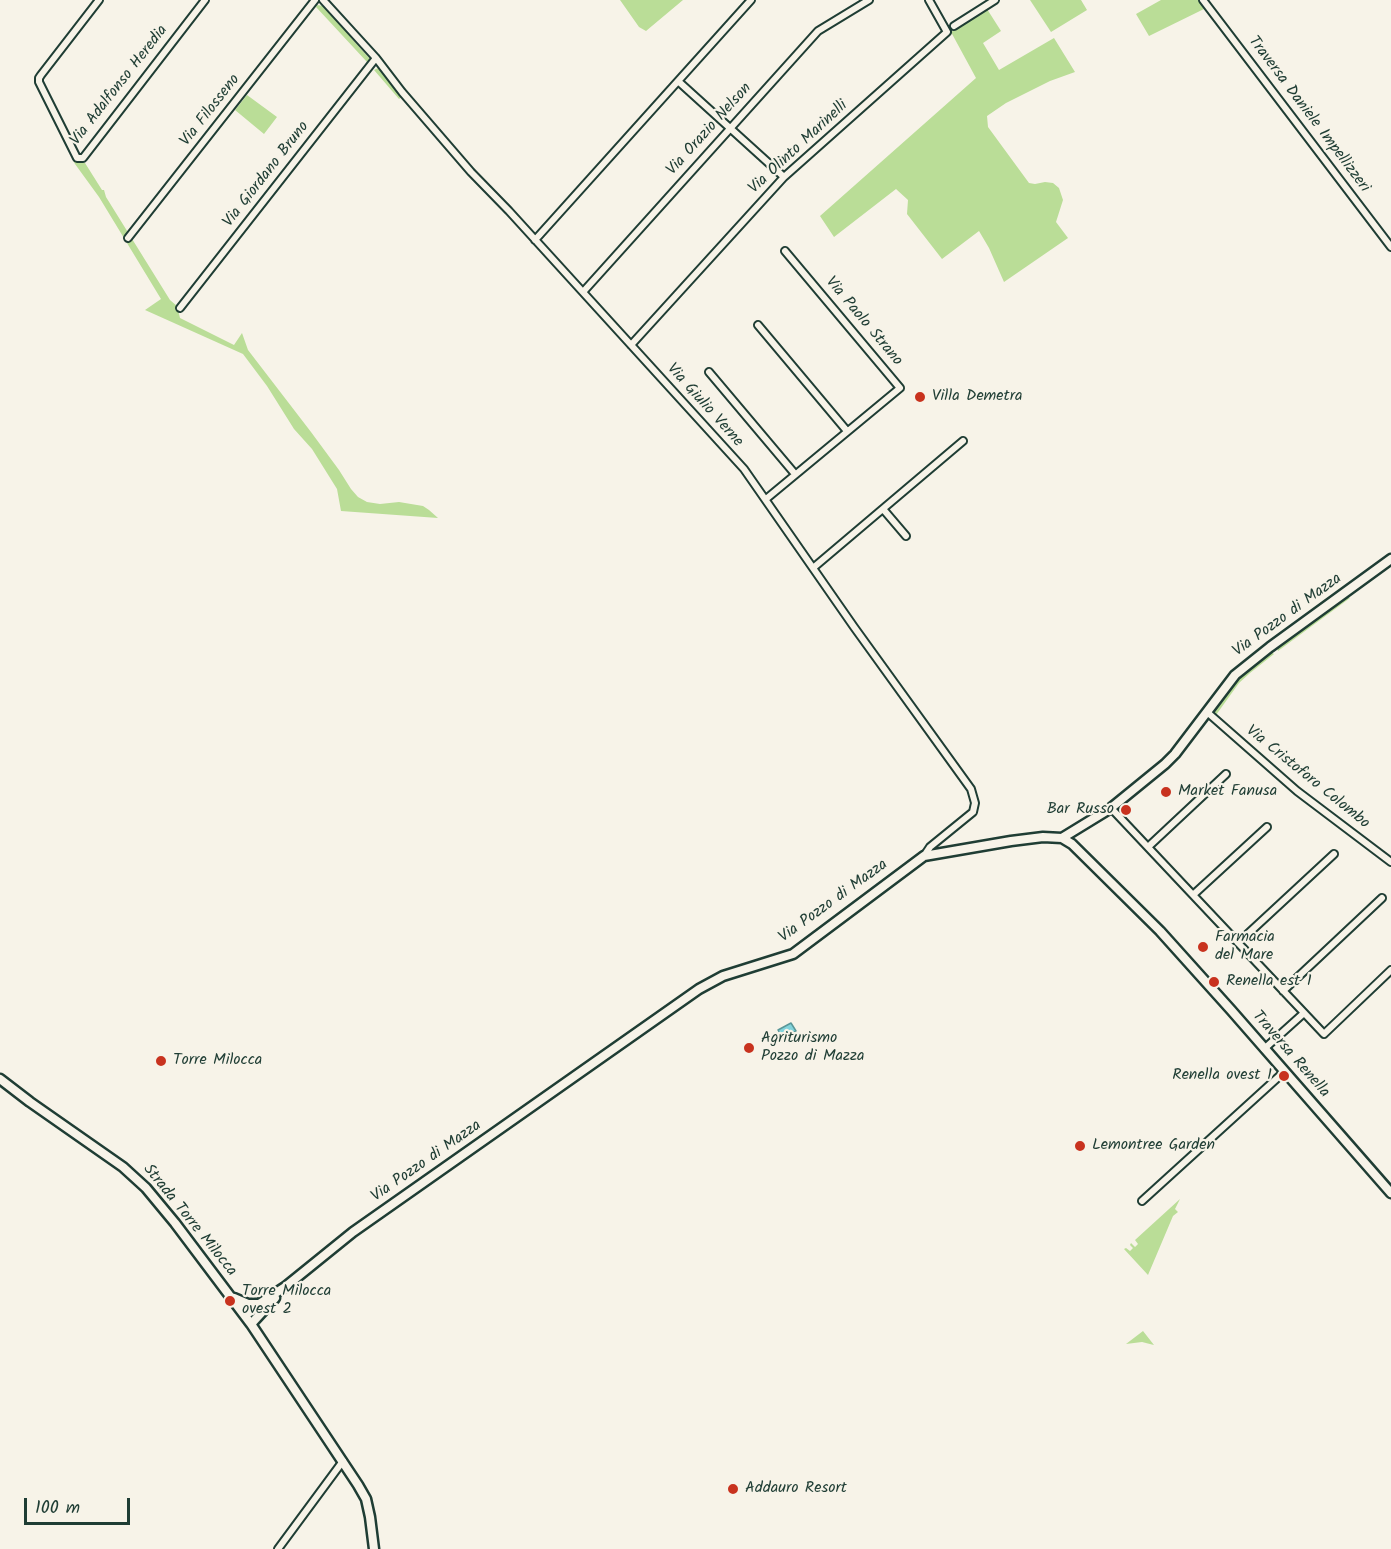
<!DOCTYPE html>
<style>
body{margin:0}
#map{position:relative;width:1391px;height:1549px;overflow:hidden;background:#f7f3e8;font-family:Kalam,sans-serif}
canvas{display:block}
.scale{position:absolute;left:24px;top:1498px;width:106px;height:27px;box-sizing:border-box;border:3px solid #1f3d34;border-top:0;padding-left:8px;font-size:18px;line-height:21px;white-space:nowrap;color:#1f3d34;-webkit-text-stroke:4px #f7f3e8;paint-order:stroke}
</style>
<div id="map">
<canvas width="1391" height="1549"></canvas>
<div class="scale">100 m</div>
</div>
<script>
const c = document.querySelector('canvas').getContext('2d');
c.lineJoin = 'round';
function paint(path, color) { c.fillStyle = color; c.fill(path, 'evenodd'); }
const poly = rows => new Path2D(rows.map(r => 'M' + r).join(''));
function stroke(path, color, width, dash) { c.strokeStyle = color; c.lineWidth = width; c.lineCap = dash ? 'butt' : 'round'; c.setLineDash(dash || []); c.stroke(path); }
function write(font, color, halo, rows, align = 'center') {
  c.font = font + ' Kalam,sans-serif'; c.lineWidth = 4.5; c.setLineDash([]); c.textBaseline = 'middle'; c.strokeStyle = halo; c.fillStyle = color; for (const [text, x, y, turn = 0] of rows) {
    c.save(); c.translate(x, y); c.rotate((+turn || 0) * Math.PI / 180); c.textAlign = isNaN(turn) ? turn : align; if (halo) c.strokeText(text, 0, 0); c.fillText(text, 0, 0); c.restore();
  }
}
const green = poly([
 [620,0,683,0,646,31,639,27],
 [1030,0,1081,0,1087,10,1051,32],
 [1161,0,1198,0,1204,9,1149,36,1136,14],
 [317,5,324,6,347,32,352,39,370,59,367,62,316,7],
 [987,9,1001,31,983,43,999,70,1054,38,1075,72,1050,81,1006,103,987,116,988,127,1029,183,1035,184,1045,182,1053,183,1059,188,1063,200,1056,222,1068,238,1004,282,989,248,979,231,942,259,907,214,908,200,896,189,834,237,820,216,976,78,951,32],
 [378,68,383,71,403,96,399,99,374,70],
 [247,95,277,117,264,134,235,110],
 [76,159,85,163,102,190,104,190,106,197,170,300,177,306,180,318,234,345,242,333,248,350,311,432,339,470,351,489,358,497,367,502,380,504,399,502,423,506,429,510,438,518,341,511,337,489,312,449,294,429,267,386,243,354,145,310,161,299,99,197,75,164,73,160],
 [1347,596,1350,598,1278,651,1277,648],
 [1271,652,1274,654,1250,673,1239,683,1216,715,1214,711,1234,684,1248,670],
 [1180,1199,1175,1209,1178,1212,1173,1216,1148,1275,1124,1249,1126,1248,1130,1251,1133,1248,1130,1245,1131,1243,1135,1247,1138,1244,1135,1240],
 [1143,1331,1154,1345,1142,1342,1126,1344]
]);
const water = poly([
 [791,1023,796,1031,783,1039,778,1030,791,1023]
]);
const minor = poly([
 [99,0,41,75,39,78,39,82,77,158,83,158,205,0],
 [323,0,376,58,402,92,471,172,509,211,744,469,854,627,971,789,975,803,973,812,930,847,924,856],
 [1203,0,1391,247],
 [954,26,995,0],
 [678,81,784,177],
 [128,238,315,0],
 [535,240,751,0],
 [583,292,818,31,869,0],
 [180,308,376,58],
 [758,325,847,431],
 [631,345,784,177,947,32,929,0],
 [709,372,795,474],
 [766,499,900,388,785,251],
 [883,509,906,536],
 [813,568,963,441],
 [1207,712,1297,791,1391,862],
 [1111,808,1324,1034,1391,970],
 [1148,847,1226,774],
 [1193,895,1267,827],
 [1238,943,1334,854],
 [1283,991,1382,898],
 [1264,1049,1304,1013],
 [1142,1201,1285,1071],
 [278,1549,343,1461]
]);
const tertiary = poly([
 [1062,838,1072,844,1160,931,1231,1010,1391,1193],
 [0,1079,30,1102,123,1167,146,1188,175,1223,251,1324,358,1485,366,1499,370,1517,374,1549],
 [234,1298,248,1304,259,1304],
 [245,1316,259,1304,285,1287,353,1232,699,989,723,976,793,954,924,856,1011,841,1043,837,1062,838,1111,808,1165,764,1175,754,1235,675,1270,647,1391,559],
 [251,1324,275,1298]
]);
const markers = [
 [920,397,6,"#c8321e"],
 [1166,792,6,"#c8321e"],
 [1126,810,6,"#c8321e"],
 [1203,947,6,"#c8321e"],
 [1214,982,6,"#c8321e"],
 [749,1048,6,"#c8321e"],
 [161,1061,6,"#c8321e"],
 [1284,1076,6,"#c8321e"],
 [1080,1146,6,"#c8321e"],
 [230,1301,6,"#c8321e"],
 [733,1489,6,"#c8321e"]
];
const streetNames = [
 ["Via Adalfonso Heredia",120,86,-52],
 ["Via Filosseno",211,111,-52],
 ["Traversa Daniele Impellizzeri",1308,115,53],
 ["Via Orazio Nelson",710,130,-48],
 ["Via Olinto Marinelli",799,148,-43],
 ["Via Giordano Bruno",267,175,-52],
 ["Via Paolo Strano",863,322,50],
 ["Via Giulio Verne",704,406,48],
 ["Via Pozzo di Mazza",1288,616,-36],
 ["Via Cristoforo Colombo",1307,778,39],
 ["Via Pozzo di Mazza",834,902,-36],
 ["Traversa Renella",1290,1055,49],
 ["Via Pozzo di Mazza",427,1162,-35],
 ["Strada Torre Milocca",189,1221,51]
];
const poiNames = [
 ["Villa Demetra",932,397],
 ["Market Fanusa",1178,792],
 ["Bar Russo",1114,810,"right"],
 ["Farmacia",1215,938],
 ["del Mare",1215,956],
 ["Renella est 1",1226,982],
 ["Agriturismo",761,1039],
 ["Pozzo di Mazza",761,1057],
 ["Torre Milocca",173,1061],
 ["Renella ovest 1",1272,1076,"right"],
 ["Lemontree Garden",1092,1146],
 ["Torre Milocca",242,1292],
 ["ovest 2",242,1310],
 ["Addauro Resort",745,1489]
];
paint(green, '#badd97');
paint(water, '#82d3db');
stroke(water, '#5a9798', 1.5);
stroke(minor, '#1f3d34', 10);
stroke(tertiary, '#1f3d34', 13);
stroke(minor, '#f7f3e8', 6);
stroke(tertiary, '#f7f3e8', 8);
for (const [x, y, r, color] of markers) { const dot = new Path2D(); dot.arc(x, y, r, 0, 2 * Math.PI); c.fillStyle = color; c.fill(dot); stroke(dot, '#f7f3e8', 2); }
write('16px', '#1f3d34', '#f7f3e8', streetNames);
write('16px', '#1f3d34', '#f7f3e8', poiNames, 'left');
</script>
